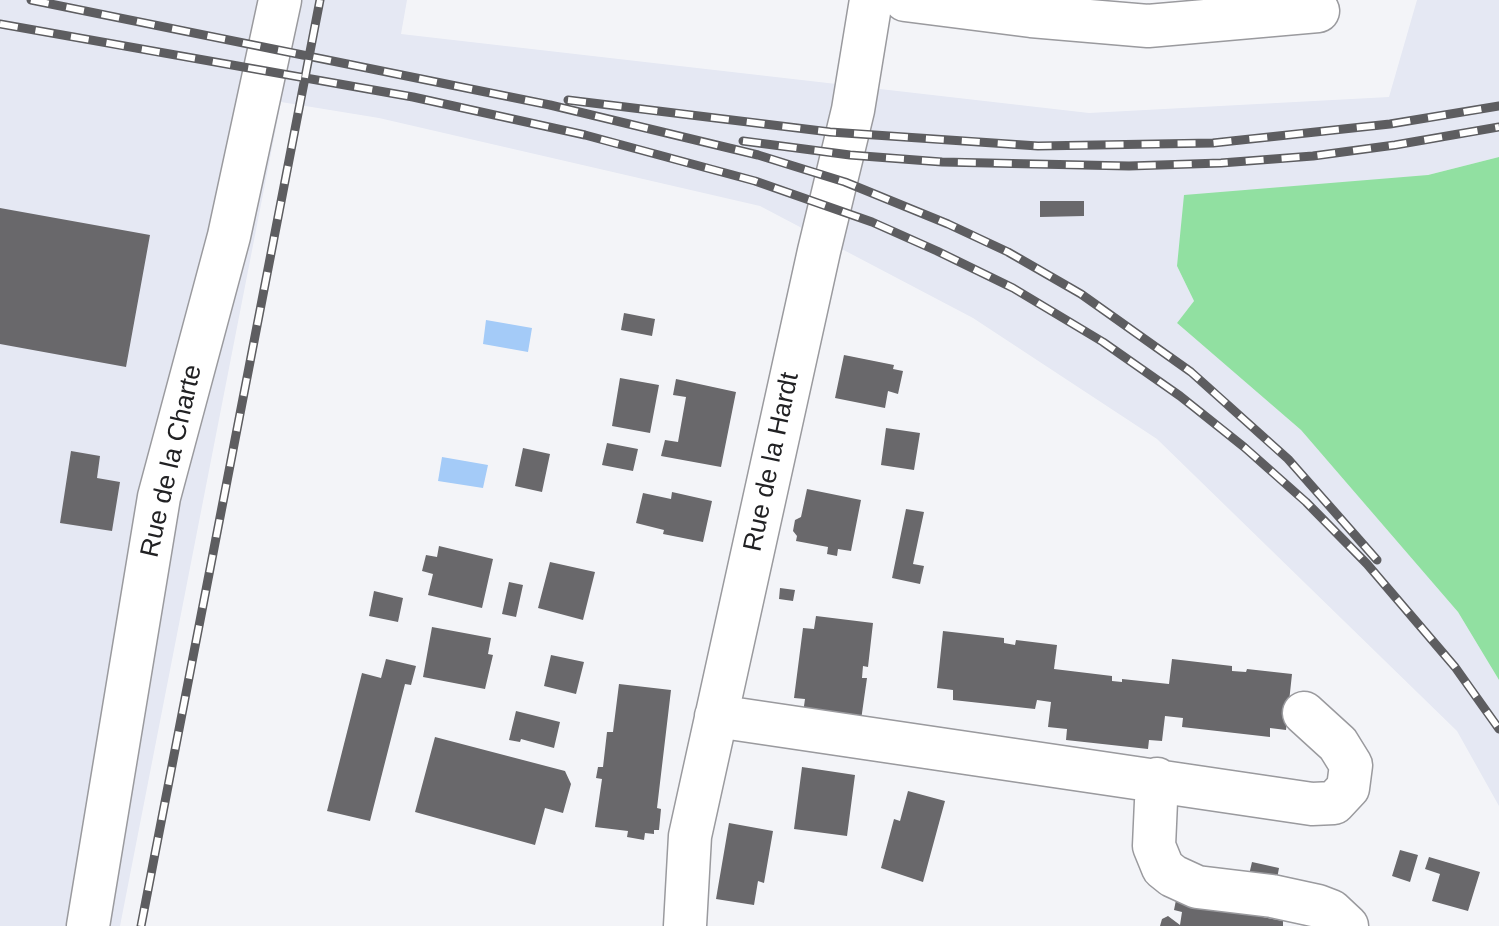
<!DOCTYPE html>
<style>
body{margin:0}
canvas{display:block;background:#f3f4f8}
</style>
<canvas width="1499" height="926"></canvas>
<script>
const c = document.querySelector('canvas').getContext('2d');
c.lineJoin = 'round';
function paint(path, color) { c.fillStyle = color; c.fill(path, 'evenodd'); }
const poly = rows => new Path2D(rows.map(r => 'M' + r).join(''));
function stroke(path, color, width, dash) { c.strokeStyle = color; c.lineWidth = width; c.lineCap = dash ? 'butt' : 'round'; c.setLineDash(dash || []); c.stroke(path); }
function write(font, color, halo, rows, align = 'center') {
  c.font = font + ' Arial,sans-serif'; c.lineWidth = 8; c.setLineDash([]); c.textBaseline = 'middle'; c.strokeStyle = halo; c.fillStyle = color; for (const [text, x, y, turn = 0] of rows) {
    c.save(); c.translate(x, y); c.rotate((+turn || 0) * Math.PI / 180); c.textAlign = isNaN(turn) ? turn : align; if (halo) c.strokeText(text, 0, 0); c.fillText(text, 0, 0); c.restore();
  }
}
const built = poly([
 [0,0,407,0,401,34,1089,113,1389,97,1417,0,1499,0,1499,157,1428,175,1177,266,1194,301,1177,323,1301,430,1458,612,1499,680,1499,806,1457,731,1157,439,973,318,760,206,379,118,281,102,120,926,0,926]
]);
const green = poly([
 [1499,157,1499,680,1458,612,1301,430,1177,323,1194,301,1177,266,1184,195,1428,175]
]);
const water = poly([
 [486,320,532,328,528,352,483,344],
 [442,457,488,465,483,488,438,481]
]);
const building = poly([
 [1040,201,1084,201,1084,216,1040,217],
 [0,208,150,235,126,367,0,344],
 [624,313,655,319,652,336,621,330],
 [844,355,894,365,893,369,903,371,898,394,888,391,885,408,835,398],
 [620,378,659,385,650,433,612,426],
 [676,379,736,392,721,467,661,456,665,440,678,442,686,397,673,395],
 [886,428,920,433,914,470,881,465],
 [607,443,638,449,633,471,602,465],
 [523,448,550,454,542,492,515,486],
 [71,451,100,456,97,478,120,482,112,531,60,523],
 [807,489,861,500,851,551,838,549,837,556,827,554,828,547,796,541,797,536,793,531,795,520,801,517],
 [672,492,712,501,703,542,663,534,664,530,636,523,643,493,671,499],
 [906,509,924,512,913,564,924,566,920,584,892,578],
 [439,546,493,559,482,608,428,595,433,574,422,571,426,555,437,557],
 [550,562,595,572,583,620,538,608],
 [509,582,523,585,516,617,502,614],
 [780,588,795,590,793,601,779,599],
 [374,591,403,598,398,622,369,616],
 [816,616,873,623,868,667,863,666,862,678,867,678,861,720,803,713,805,699,794,698,803,628,814,629],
 [432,627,491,638,488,654,493,655,485,689,423,677],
 [943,631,1004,638,1004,643,1015,645,1016,640,1057,645,1054,669,1112,676,1112,681,1122,682,1122,679,1169,684,1172,659,1232,666,1232,671,1246,672,1247,669,1292,674,1286,730,1270,728,1270,737,1182,727,1183,718,1165,716,1162,741,1149,740,1148,749,1066,740,1067,729,1048,727,1051,702,1037,700,1035,709,953,700,953,690,937,688],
 [551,655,584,662,576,694,544,686],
 [386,659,416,666,411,685,405,684,370,821,327,811,362,673,381,678],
 [619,684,671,690,657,808,661,809,659,830,654,830,654,834,645,833,644,840,627,837,628,831,595,827,602,779,596,778,598,767,603,767,607,732,613,732],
 [516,711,560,722,554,748,521,739,520,742,509,740],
 [435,737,565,771,571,784,563,813,545,808,535,845,415,812],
 [802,767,855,775,847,836,794,829],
 [908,791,945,801,923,882,881,868,894,819,900,821],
 [729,823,773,831,764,883,758,881,754,905,716,899],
 [1400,850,1418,855,1410,882,1392,876],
 [1429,857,1480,872,1468,911,1432,901,1440,874,1425,869],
 [1252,862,1279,868,1276,884,1248,879],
 [1176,900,1283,921,1283,926,1160,926,1162,919,1168,916,1180,925,1182,912,1174,910]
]);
const minor = poly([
 [905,0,1031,16,1148,26,1318,11],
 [716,716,1312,804,1334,803,1348,788,1351,765,1338,744,1304,713],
 [1157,779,1154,846,1163,868,1173,876,1197,887,1272,896,1318,906,1331,911,1347,926],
 [88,926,159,497,229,236,280,0],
 [685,926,690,836,819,251,853,110,871,0]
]);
const rail = poly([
 [31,0,550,105,758,155,845,182,948,224,1008,252,1081,294,1191,372,1288,459,1377,560],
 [0,24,413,97,585,135,755,181,872,222,937,251,1013,288,1103,342,1180,396,1244,447,1306,502,1367,564,1455,667,1499,729],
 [568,100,830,132,1038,146,1213,143,1390,124,1499,106],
 [743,141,850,155,942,162,1129,166,1221,163,1313,156,1395,145,1499,127],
 [141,926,320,0]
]);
const streetNames = [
 ["Rue de la Charte",172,461,-77],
 ["Rue de la Hardt",772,462,-78]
];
paint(built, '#e5e8f3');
paint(green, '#91e0a1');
paint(water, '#a4cbf8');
paint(building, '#69686b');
stroke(minor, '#9a9a9e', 45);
stroke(minor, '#fff', 42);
stroke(rail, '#5d5d60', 9);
stroke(rail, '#fff', 6, [18]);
write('26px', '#212123', '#fff', streetNames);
</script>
